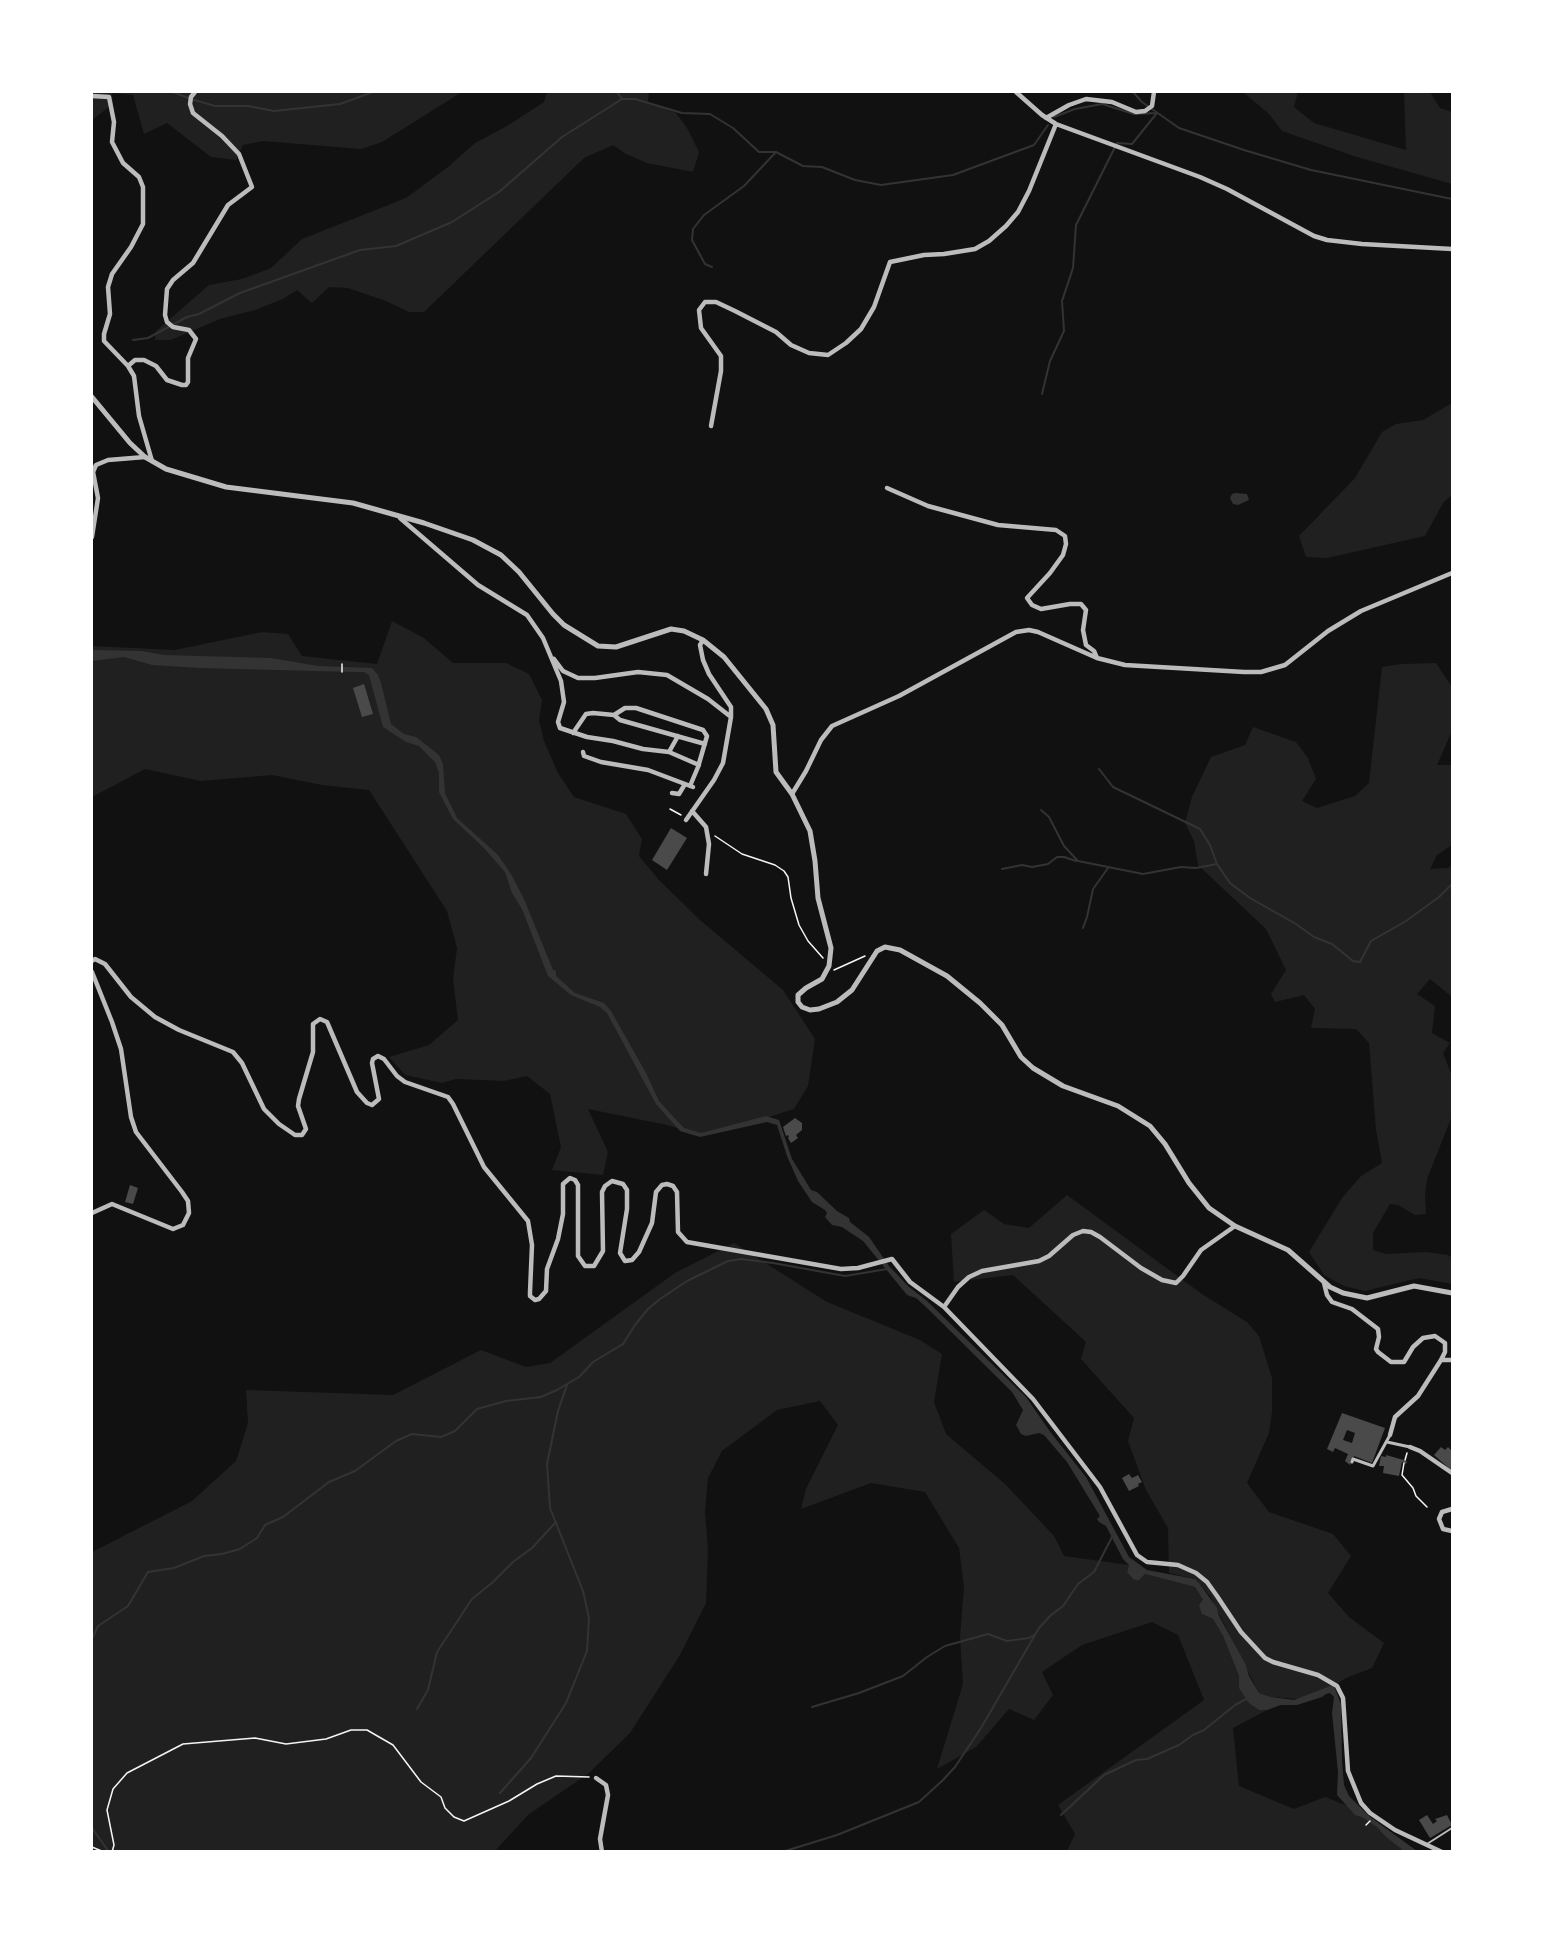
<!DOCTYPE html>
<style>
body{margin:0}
#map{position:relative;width:1544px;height:1943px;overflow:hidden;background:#111;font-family:Mulish,sans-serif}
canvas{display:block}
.frame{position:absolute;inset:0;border:93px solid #fff;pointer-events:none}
</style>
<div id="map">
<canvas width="1544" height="1943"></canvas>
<div class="frame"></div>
</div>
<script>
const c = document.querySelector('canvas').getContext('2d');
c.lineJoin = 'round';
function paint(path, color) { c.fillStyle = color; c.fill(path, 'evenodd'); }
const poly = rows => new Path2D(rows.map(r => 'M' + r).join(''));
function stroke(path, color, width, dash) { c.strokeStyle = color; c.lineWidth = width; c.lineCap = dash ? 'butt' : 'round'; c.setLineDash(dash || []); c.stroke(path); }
const green = poly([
 [92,92,462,92,382,142,361,149,263,141,243,145,236,160,211,157,167,123,144,134,133,95,112,93,113,104,92,120],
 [547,92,649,92,648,102,676,113,687,128,699,152,693,172,647,163,626,154,613,145,584,158,424,312,409,312,386,301,348,288,329,287,312,303,297,290,283,299,255,310,220,319,171,340,155,340,156,331,209,285,242,279,271,268,302,239,406,198,448,167,475,143,507,126,544,102],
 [1243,92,1298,92,1294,107,1314,123,1406,150,1404,92,1430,92,1440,108,1452,112,1452,184,1357,157,1282,131,1269,114],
 [1452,403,1452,495,1443,503,1425,536,1327,558,1306,557,1299,536,1355,478,1382,432,1396,424,1423,420],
 [392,621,424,638,453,663,506,663,529,674,542,700,539,720,544,741,558,773,574,797,626,814,642,839,639,856,659,880,700,920,783,990,815,1039,808,1086,794,1109,728,1130,701,1135,667,1125,588,1109,608,1152,603,1175,552,1170,561,1147,550,1094,527,1076,504,1081,456,1079,442,1083,405,1075,389,1057,429,1045,458,1020,453,979,457,948,447,911,369,790,322,785,272,775,201,781,145,769,92,797,92,646,175,650,262,632,288,634,302,656,377,664],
 [1436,663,1452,687,1452,731,1437,765,1452,765,1452,845,1437,855,1430,869,1448,868,1452,865,1452,997,1430,979,1417,994,1435,1006,1432,1033,1450,1043,1443,1053,1452,1076,1452,1116,1427,1179,1425,1196,1426,1214,1415,1215,1398,1205,1390,1204,1373,1233,1373,1250,1386,1254,1426,1252,1448,1255,1452,1258,1452,1284,1419,1278,1365,1291,1344,1286,1324,1275,1309,1252,1342,1198,1361,1176,1382,1163,1376,1130,1369,1043,1356,1029,1311,1028,1315,1009,1304,995,1275,1002,1271,994,1286,970,1266,929,1198,865,1194,841,1185,823,1192,797,1211,757,1245,745,1253,727,1296,742,1308,758,1316,779,1302,801,1317,808,1355,796,1369,783,1382,667,1401,664],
 [1067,1195,1202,1294,1247,1322,1259,1336,1272,1378,1272,1412,1269,1433,1247,1483,1269,1512,1333,1534,1351,1556,1328,1593,1349,1617,1384,1643,1372,1668,1346,1678,1334,1686,1330,1686,1300,1699,1271,1697,1259,1693,1210,1596,1195,1579,1169,1573,1168,1528,1146,1490,1128,1441,1134,1418,1081,1359,1086,1342,1013,1275,954,1282,951,1234,984,1210,1004,1224,1029,1228],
 [734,1243,827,1302,920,1340,942,1354,934,1402,946,1434,1005,1484,1054,1536,1064,1556,1129,1565,1127,1572,1133,1579,1138,1581,1145,1574,1195,1587,1203,1600,1202,1614,1213,1619,1223,1636,1239,1676,1240,1688,1259,1710,1267,1710,1233,1728,1239,1786,1294,1809,1325,1797,1356,1809,1410,1851,1067,1851,1075,1834,1058,1805,1204,1700,1178,1635,1152,1622,1082,1645,1042,1672,1053,1695,1034,1720,1009,1709,976,1747,937,1769,963,1684,960,1637,964,1587,959,1548,925,1492,871,1483,801,1509,806,1489,838,1425,820,1401,777,1410,722,1451,708,1478,705,1512,708,1550,706,1603,680,1655,630,1733,588,1774,529,1814,495,1851,92,1852,92,1552,192,1501,236,1461,248,1423,246,1390,393,1395,481,1350,526,1367,550,1363,675,1273]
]);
const water = poly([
 [1235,493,1247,494,1249,500,1238,505,1233,504,1230,498,1232,494],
 [92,650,142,651,164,655,271,658,318,666,372,668,378,675,381,683,391,724,404,734,416,737,439,755,443,764,445,793,457,818,498,855,511,874,524,899,553,970,556,971,556,976,575,993,604,1003,611,1011,646,1073,659,1101,668,1111,684,1128,701,1133,766,1116,779,1120,792,1159,811,1190,817,1192,837,1211,849,1218,850,1222,869,1237,889,1266,909,1287,927,1301,1026,1397,1051,1433,1086,1477,1129,1557,1147,1570,1195,1579,1199,1583,1217,1608,1219,1616,1246,1665,1249,1676,1259,1693,1271,1697,1294,1700,1330,1686,1334,1686,1341,1704,1342,1761,1344,1785,1349,1796,1369,1816,1417,1851,1404,1851,1385,1836,1377,1827,1362,1817,1355,1815,1337,1795,1338,1772,1332,1713,1334,1697,1330,1693,1326,1694,1322,1697,1297,1705,1281,1705,1267,1710,1259,1710,1249,1703,1239,1688,1239,1676,1223,1636,1213,1619,1202,1614,1199,1605,1203,1600,1195,1587,1145,1574,1138,1581,1133,1579,1127,1572,1129,1565,1123,1559,1106,1526,1099,1522,1097,1519,1100,1516,1067,1462,1044,1435,1039,1433,1026,1436,1021,1434,1016,1425,1023,1410,1012,1392,925,1306,916,1298,907,1295,863,1241,842,1227,832,1225,825,1217,827,1213,825,1210,812,1202,798,1181,787,1156,777,1125,767,1122,700,1137,680,1131,656,1104,607,1013,600,1007,571,995,548,976,522,909,512,893,505,872,484,848,453,819,439,792,439,773,435,762,419,746,406,742,383,727,369,675,364,672,355,672,200,668,152,665,124,657,92,661]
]);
const stream = poly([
 [173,92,191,99,215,106,248,106,274,111,340,104,373,92],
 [617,92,622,99],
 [1133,92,1142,102,1179,128,1244,150,1311,170,1452,199],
 [1054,117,1075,109,1102,104,1134,114,1157,113],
 [712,267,705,264,692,240,693,229,704,215,744,186,776,152],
 [133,340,148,338,187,317,199,314,240,293,360,250,396,246,452,222,499,192,562,137,622,99,635,99,682,113,710,114,733,128,759,152,776,152,803,166,822,167,855,180,881,185,953,175,1034,145,1048,125],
 [1042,394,1050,361,1064,331,1062,301,1073,268,1076,225,1117,143,1132,144,1157,113],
 [1099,769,1113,787,1200,829,1210,845,1217,864],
 [1041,810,1049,817,1064,846,1078,861,1143,874,1181,867,1196,868,1217,864,1230,883,1250,898,1296,924,1314,937,1332,944,1353,961,1360,962,1371,941,1406,921,1439,897,1452,884],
 [1002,869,1022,865,1032,867,1048,864,1057,857,1064,857,1076,861],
 [1083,928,1087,917,1093,889,1108,868],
 [92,1639,98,1626,128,1606,148,1572,174,1568,204,1556,222,1554,240,1549,257,1538,265,1525,283,1517,329,1482,355,1471,396,1441,412,1434,441,1437,455,1431,477,1409,506,1401,541,1397,557,1390,579,1377,593,1362,623,1344,635,1325,648,1309,660,1299,687,1281,728,1261,741,1259,773,1263,845,1276,887,1269],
 [812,1707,859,1693,903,1676,927,1657,945,1646,988,1634,1007,1641,1029,1638,1036,1634],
 [417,1709,428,1690,437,1652,472,1599,493,1582,513,1562,532,1548,556,1522],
 [500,1793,531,1758,566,1703,587,1651,589,1618,583,1591,550,1508,547,1464,558,1411,567,1385],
 [1061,1815,1104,1775,1136,1760,1147,1759,1179,1745,1193,1735,1204,1730,1235,1705,1248,1698],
 [92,1828,109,1852],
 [782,1852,837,1835,919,1802,943,1780,955,1767,981,1728,1039,1628,1051,1615,1063,1606,1078,1584,1094,1572,1113,1535]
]);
const building = poly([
 [364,684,373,714,362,717,353,688],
 [671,828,687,838,667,870,652,860],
 [795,1118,802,1123,802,1130,796,1135,798,1138,791,1143,788,1138,789,1137,788,1135,786,1136,783,1127],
 [130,1185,138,1188,133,1204,125,1202],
 [1342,1413,1385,1428,1372,1463,1354,1456,1350,1465,1345,1461,1348,1454,1335,1448,1333,1452,1327,1449],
 [1347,1430,1355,1433,1352,1443,1343,1440],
 [1441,1447,1445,1450,1448,1447,1452,1451,1452,1471,1434,1455],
 [1386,1455,1407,1461,1406,1464,1402,1462,1399,1476,1383,1473,1384,1466,1379,1466,1381,1456,1386,1457],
 [1129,1474,1132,1478,1138,1475,1142,1482,1138,1484,1139,1486,1129,1491,1122,1478],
 [1427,1815,1433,1824,1437,1821,1435,1819,1447,1815,1452,1825,1430,1838,1419,1820]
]);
const path = poly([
 [342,664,342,672],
 [670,809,681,815],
 [715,836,742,854,775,865,784,871,788,877,791,898,799,925,808,941,823,958],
 [834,970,865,956],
 [1405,1460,1407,1453],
 [1404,1463,1402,1475,1413,1488,1416,1496,1427,1507],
 [1366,1825,1370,1821],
 [92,1847,104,1852],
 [112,1852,114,1845,107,1810,113,1789,127,1773,183,1744,255,1738,286,1744,326,1739,351,1730,367,1730,393,1745,421,1782,441,1797,445,1808,454,1817,464,1821,509,1801,537,1784,556,1776,589,1777]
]);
const service = poly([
 [1427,1844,1452,1828]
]);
const pedestrian = poly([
 [1387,1442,1410,1447],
 [1352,1462,1353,1459,1373,1466,1390,1435]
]);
const minor = poly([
 [1016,92,1042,115,1056,124,1200,177,1227,189,1314,236,1327,240,1362,244,1452,249],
 [92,96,109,97,114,122,112,142,123,163,139,177,143,187,143,224,131,247,112,274,108,287,110,314,104,334,104,341,128,366,134,376,139,416,152,461],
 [1046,118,1069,105,1086,99,1112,102,1136,112,1145,111,1152,106,1154,92],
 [128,366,135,360,144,360,156,366,167,380,182,385,186,385,188,382,188,358,196,339,189,330,173,327,167,322,165,315,167,289,173,280,193,263,228,205,252,187,239,154,222,136,193,113,190,104,191,97,195,92],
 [711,426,721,371,721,356,701,328,699,310,705,302,716,302,735,311,776,332,791,345,809,353,828,355,846,343,861,329,874,307,890,262,924,255,944,254,975,249,989,241,1006,226,1018,212,1029,191,1056,124],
 [887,488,928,506,998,525,1056,530,1065,536,1066,544,1063,555,1050,573,1027,598,1032,605,1041,609,1070,604,1081,604,1086,610,1083,630,1086,645,1094,651,1097,658],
 [400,518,478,585,527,615,543,638,561,681,564,702,558,722,560,728,587,737,613,741,643,749,669,752,699,765],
 [92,537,98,498,93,472,96,465,108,460,145,457],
 [554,659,563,671,578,678,595,678,638,672,667,675,708,699,731,717],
 [614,715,625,708,636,708,703,730,707,736,698,767,690,786],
 [573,733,586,714,593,713,614,715,620,720,705,744],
 [583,752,584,756,601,762,648,770,693,787],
 [669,752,678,736],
 [672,793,679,794,685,784],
 [792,794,806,771,821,740,832,726,899,696,1016,632,1029,630,1038,632,1097,658,1125,665,1244,672,1261,672,1285,665,1328,631,1361,611,1452,573],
 [692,811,706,827,709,844,706,874],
 [686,820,714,780,723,763,731,717,731,707,709,674,703,660,700,645,703,640],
 [92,961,95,959,105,964,131,997,155,1017,179,1030,233,1052,242,1063,264,1109,279,1124,295,1135,302,1135,306,1129,298,1106,299,1099,313,1052,313,1024,320,1019,327,1022,357,1092,367,1103,372,1105,379,1099,372,1063,373,1059,378,1056,384,1059,397,1076,405,1082,448,1097,453,1104,484,1167,528,1221,532,1245,530,1292,530,1296,535,1300,539,1299,546,1291,547,1269,558,1239,563,1214,563,1184,570,1178,575,1180,578,1185,578,1256,585,1266,594,1266,603,1251,602,1192,605,1186,612,1181,623,1184,627,1190,627,1209,620,1253,625,1261,632,1260,639,1252,652,1223,656,1192,662,1185,667,1184,673,1186,677,1192,678,1232,687,1242,841,1269,858,1268,892,1259,910,1282,944,1307,1033,1399,1100,1487,1137,1555,1147,1562,1178,1565,1196,1573,1207,1582,1217,1596,1241,1632,1265,1658,1273,1662,1318,1675,1337,1686,1343,1698,1348,1771,1361,1803,1370,1813,1395,1830,1442,1852],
 [92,972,112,1022,121,1049,131,1117,136,1132,182,1192,188,1201,189,1213,183,1225,173,1229,112,1204,92,1213],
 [1324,1283,1327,1295,1332,1302,1352,1309,1378,1329,1379,1337,1376,1349,1378,1352,1391,1362,1404,1362,1413,1347,1423,1338,1435,1336,1445,1343,1445,1352,1441,1360,1418,1396,1395,1417,1390,1435],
 [944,1307,958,1287,969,1277,982,1271,1039,1261,1049,1256,1073,1235,1083,1231,1091,1232,1100,1237,1141,1268,1162,1280,1176,1283,1183,1276,1201,1250,1235,1226],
 [1441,1360,1452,1360],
 [1410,1447,1420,1451,1452,1473],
 [1452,1509,1442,1512,1439,1519,1443,1529,1452,1531],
 [596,1778,606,1785,608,1795,600,1839,602,1852]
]);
const tertiary = poly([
 [92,397,130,443,145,457,166,469,226,487,353,503,424,523,473,540,501,555,519,572,553,614,564,625,598,646,616,647,671,629,684,631,703,640,724,657,766,709,773,725,776,772,792,794,810,831,815,861,818,898,831,948,829,966,822,979,806,988,798,995,798,1002,802,1007,810,1010,819,1009,837,1002,852,990,877,951,885,947,900,950,947,976,980,1003,1002,1025,1021,1057,1033,1068,1063,1086,1118,1106,1150,1126,1165,1144,1189,1183,1209,1208,1235,1226,1288,1250,1330,1287,1343,1293,1367,1298,1414,1286,1452,1293]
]);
paint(green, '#202020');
paint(water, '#333');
stroke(stream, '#333', 2);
paint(building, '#4a4a4a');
stroke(path, '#f5f5f5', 1.5);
stroke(service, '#bcbcbc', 2);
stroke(pedestrian, '#bcbcbc', 3);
stroke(minor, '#bcbcbc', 4.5);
stroke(tertiary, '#bcbcbc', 5);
</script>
